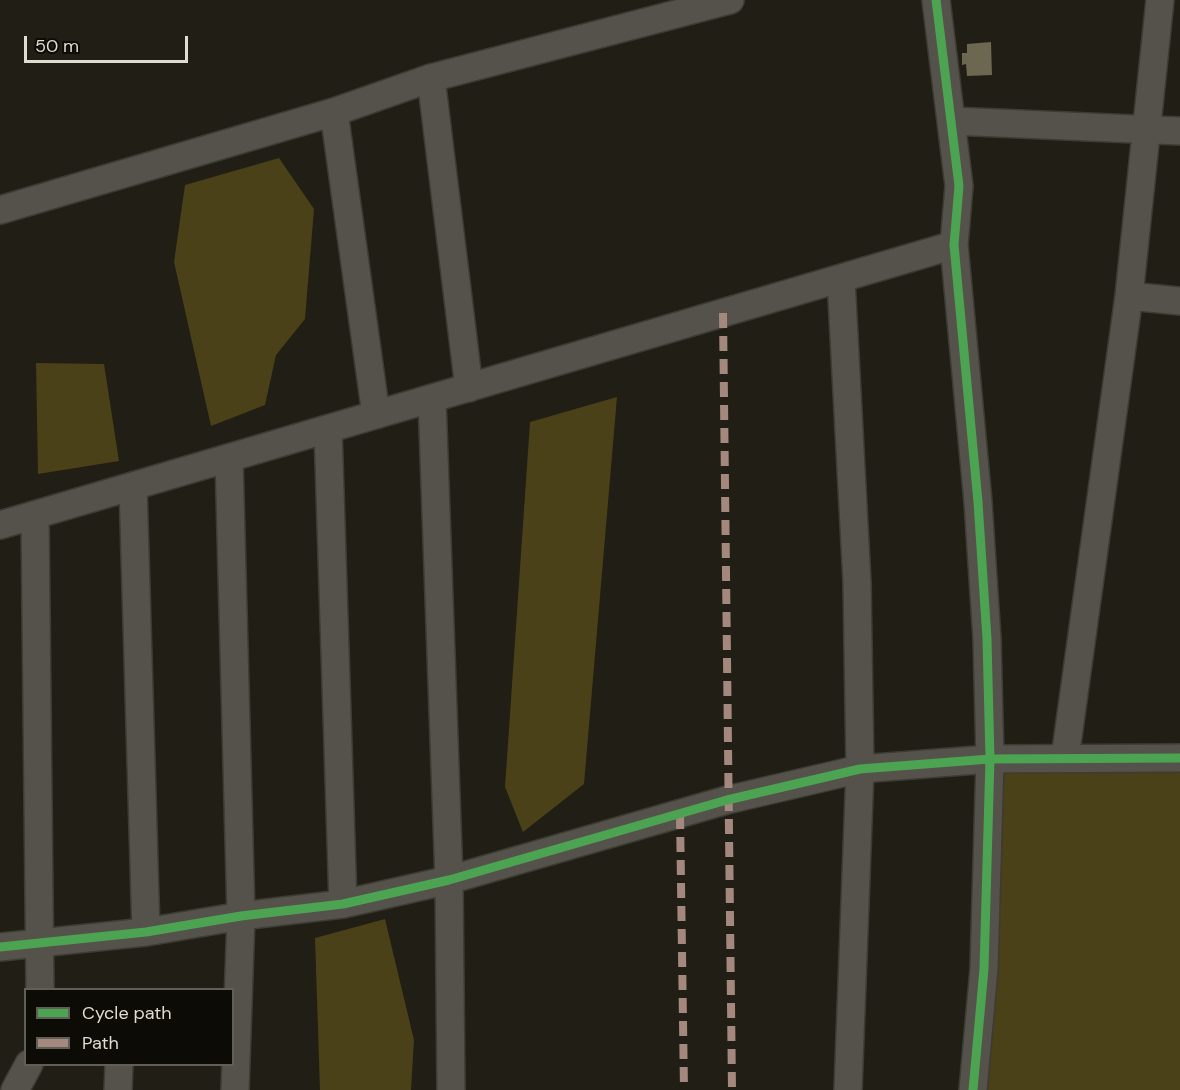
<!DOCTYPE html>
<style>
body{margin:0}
#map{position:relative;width:1180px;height:1090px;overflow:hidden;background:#201e15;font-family:"DM Sans",sans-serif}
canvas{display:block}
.legend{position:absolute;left:24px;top:988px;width:210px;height:78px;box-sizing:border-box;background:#0c0b05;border:2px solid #605f57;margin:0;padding:8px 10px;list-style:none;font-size:18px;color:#dfddd2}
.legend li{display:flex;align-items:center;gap:12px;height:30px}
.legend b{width:30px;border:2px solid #605f57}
.scale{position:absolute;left:24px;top:36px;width:164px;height:27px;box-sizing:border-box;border:3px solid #dfddd2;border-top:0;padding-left:8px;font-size:18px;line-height:21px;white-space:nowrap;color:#dfddd2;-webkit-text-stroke:4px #0c0b05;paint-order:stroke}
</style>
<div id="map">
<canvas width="1180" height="1090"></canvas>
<ul class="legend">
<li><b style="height:8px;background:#4ca352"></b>Cycle path</li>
<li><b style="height:8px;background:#a5887d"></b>Path</li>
</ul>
<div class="scale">50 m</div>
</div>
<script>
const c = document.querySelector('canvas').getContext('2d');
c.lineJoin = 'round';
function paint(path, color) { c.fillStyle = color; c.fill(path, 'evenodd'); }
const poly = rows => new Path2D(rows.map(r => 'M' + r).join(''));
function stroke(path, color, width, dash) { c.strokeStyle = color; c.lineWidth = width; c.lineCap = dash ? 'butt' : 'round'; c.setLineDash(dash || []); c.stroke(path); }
const green = poly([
 [279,158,314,209,305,319,276,355,265,405,211,426,174,262,185,185],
 [36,363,104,364,119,461,38,474],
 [617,397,584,784,523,832,505,787,530,422],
 [1180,763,1180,1090,979,1090,998,767],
 [385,919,414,1040,411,1090,320,1090,315,938]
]);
const building = poly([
 [991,42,992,75,967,76,966,64,962,65,962,53,967,53,967,44]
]);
const minor = poly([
 [936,0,959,186,954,245,978,502,987,639,990,759,984,969,973,1090],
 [431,78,469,388],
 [334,112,376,415],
 [952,121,1180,131],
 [0,210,334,112,431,78,730,0],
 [841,279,857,582,860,769,848,1090],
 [1129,296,1180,301],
 [432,399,449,880,451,1090],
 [328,429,343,904],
 [229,458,241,916,235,1090],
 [133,486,146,932],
 [35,515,40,990],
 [0,525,954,245],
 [1065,758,1129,296,1160,0],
 [0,947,146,932,241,916,343,904,449,880,727,800,860,769,990,759,1180,758],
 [15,1090,29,1064],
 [118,1090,119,1064]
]);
const quiet = poly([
 [723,313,732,1090],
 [680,814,684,1090]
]);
const cycleway = poly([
 [936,0,959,186,954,245,978,502,987,639,990,759,984,969,973,1090],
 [0,947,146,932,241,916,343,904,449,880,727,800,860,769,990,759,1180,758]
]);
paint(green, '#4a4118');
paint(building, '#6c6750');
stroke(minor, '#3c3b34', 30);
stroke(minor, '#54524a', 27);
stroke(quiet, '#a5887d', 8, [15, 8]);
stroke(cycleway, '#4ca352', 9);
</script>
